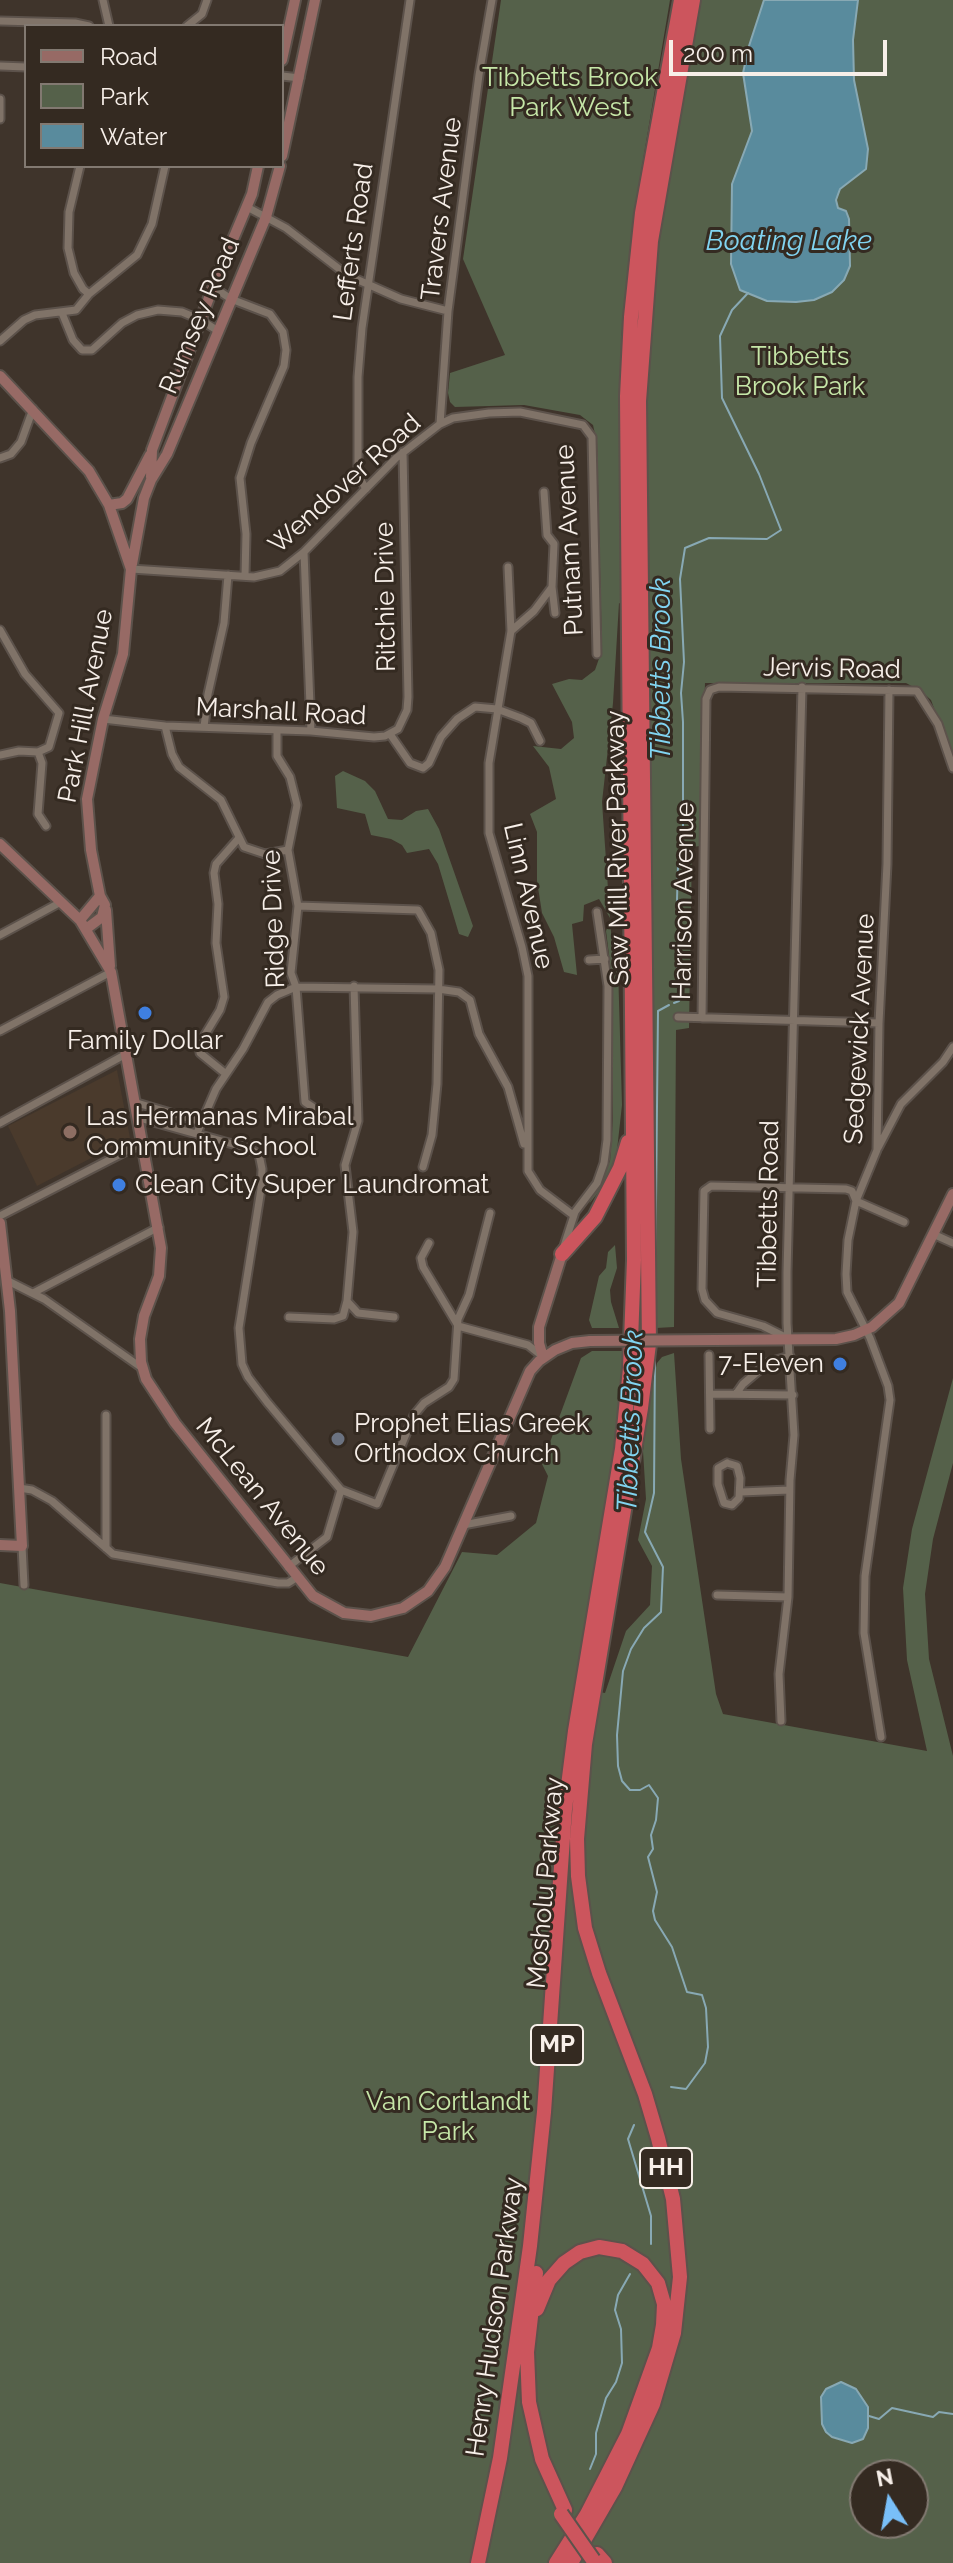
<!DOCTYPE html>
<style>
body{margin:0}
#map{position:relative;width:953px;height:2563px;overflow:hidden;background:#3f342b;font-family:Raleway,sans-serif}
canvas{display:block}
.legend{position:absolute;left:24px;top:24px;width:260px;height:144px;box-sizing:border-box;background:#342a21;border:2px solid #827971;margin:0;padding:10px 14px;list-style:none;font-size:24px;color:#f7efe9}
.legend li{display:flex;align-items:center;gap:16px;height:40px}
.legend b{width:40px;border:2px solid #827971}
.north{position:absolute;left:849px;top:2459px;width:80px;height:80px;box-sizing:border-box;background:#342a21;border:2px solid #827971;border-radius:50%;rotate:349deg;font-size:22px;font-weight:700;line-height:32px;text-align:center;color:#f7efe9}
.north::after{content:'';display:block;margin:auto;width:28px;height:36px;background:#79bff8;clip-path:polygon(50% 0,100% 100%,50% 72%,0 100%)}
.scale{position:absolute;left:669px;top:40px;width:218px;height:36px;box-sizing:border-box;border:4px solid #f7efe9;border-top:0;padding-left:10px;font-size:24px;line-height:28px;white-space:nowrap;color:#f7efe9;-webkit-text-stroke:6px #342a21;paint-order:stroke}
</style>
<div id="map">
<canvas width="953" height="2563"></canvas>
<ul class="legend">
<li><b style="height:10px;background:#976a65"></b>Road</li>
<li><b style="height:22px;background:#55614a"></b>Park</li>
<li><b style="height:22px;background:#598b9d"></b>Water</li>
</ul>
<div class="north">N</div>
<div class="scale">200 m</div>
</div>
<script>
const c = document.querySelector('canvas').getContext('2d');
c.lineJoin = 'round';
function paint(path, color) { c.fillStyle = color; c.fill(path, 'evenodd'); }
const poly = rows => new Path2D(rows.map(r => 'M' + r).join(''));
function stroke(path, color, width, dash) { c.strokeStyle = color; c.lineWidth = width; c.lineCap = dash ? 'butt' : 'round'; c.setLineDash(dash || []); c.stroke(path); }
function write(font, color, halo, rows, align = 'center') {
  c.font = font + ' Raleway,sans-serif'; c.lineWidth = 6; c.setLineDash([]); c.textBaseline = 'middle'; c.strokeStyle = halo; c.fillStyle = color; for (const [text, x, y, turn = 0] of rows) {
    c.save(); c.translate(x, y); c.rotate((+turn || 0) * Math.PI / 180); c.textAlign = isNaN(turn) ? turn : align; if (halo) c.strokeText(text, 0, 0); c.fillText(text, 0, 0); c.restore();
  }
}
const built = poly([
 [117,1070,130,1138,37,1186,8,1126]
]);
const green = poly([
 [501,0,670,0,634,214,621,340,621,604,619,603,613,703,602,802,610,918,599,899,584,905,583,921,572,924,577,975,564,972,554,937,542,913,537,881,537,832,530,814,556,799,549,767,533,746,561,749,574,738,572,722,552,684,569,679,582,680,595,670,602,650,597,443,593,425,580,415,524,405,455,407,450,402,448,393,450,373,505,355,463,259],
 [699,0,953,0,953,760,931,700,921,691,906,683,705,683,700,846,692,847,689,1028,676,1030,674,1327,656,1328,645,370,659,237],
 [343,771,365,781,375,791,388,819,402,820,416,811,428,809,439,829,473,926,468,937,459,934,438,864,429,849,407,853,402,845,391,839,371,835,365,814,337,808,335,776],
 [610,920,613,955,618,967,622,1105,616,1159,607,1181,589,1204,610,1161,613,1119,611,971,606,931],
 [615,1245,617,1268,610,1290,611,1302,619,1328,592,1328,589,1320,599,1276,606,1268,608,1252],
 [592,1351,624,1351,618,1439,576,1688,605,1693,626,1631,650,1605,652,1566,638,1540,646,1499,643,1451,648,1404,657,1363,662,1357,674,1353,681,1459,716,1694,723,1714,927,1751,907,1660,903,1588,912,1529,953,1378,953,1463,933,1539,925,1594,929,1659,953,1756,953,2563,0,2563,0,1583,408,1657,462,1552,497,1555,536,1523,548,1476,542,1464,581,1358],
 [865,2475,913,2475,913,2523,865,2523]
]);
const water = poly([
 [764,0,858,0,853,40,854,80,868,149,866,169,840,189,836,200,838,208,846,211,849,219,850,266,844,280,832,292,814,300,796,302,767,301,740,290,731,264,732,184,752,131,743,73,749,46,764,0],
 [841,2382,856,2389,868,2407,868,2428,863,2439,852,2443,832,2437,826,2432,822,2424,821,2397,826,2389,841,2382]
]);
const stream = poly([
 [674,1003,679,1001,681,995,676,960,680,925,677,899,678,867,683,845,683,722,681,693,684,662,680,579,685,548,709,538,767,539,781,530,759,474,722,398,720,336,732,310,748,293],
 [655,1298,658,1011,669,1005],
 [655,1352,654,1493,645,1532,663,1567,661,1612,644,1628,631,1649,623,1671,617,1735,618,1766,622,1781,630,1790,640,1790,649,1785,658,1798,656,1820,651,1835,653,1849,648,1857,657,1892,653,1911,655,1920,672,1947,687,1992,702,1995,706,2008,708,2047,705,2063,686,2089,671,2087],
 [634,2125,628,2139,651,2216,651,2244],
 [869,2416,879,2419,892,2408,933,2417,939,2412,953,2414],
 [590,2469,596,2454,596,2433,606,2398,616,2382,622,2363,621,2329,615,2310,618,2295,630,2274]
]);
const street = poly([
 [103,0,109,26],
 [0,21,75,23,89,26],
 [187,26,202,14,207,0],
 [0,66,26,67],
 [282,76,300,78],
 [0,99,0,119],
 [80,166,69,212,68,248,74,273,83,289,89,294],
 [247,207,286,228,347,275,401,299,448,311],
 [213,287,231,299,270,314,283,332,286,350,284,366,251,443,240,478,246,534,245,576],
 [62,313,73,340,82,350,92,350,122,323,137,315,158,310,182,312,201,320,218,331],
 [0,341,24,320,35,315,76,310,89,294,137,255,152,224,165,166],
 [440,424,448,311,479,75,492,0],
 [0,458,11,454,21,442,33,409],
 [366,489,358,475,358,377,362,328,410,0],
 [304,552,311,731],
 [508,567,511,631,489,763,489,833,522,947,528,976,528,1171,540,1190,573,1215],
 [131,569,254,577,280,571,304,552,396,458,440,424,453,418,489,413,520,412,583,425,592,437,597,654],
 [552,587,555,613],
 [0,630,25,674,59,713,49,747,38,752,19,751,0,755],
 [511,631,534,611,552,587,554,544,547,535,544,492],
 [103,719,165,726,311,731,374,737,385,736,398,729,407,710,408,697,403,452],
 [165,726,172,754,179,767,221,800,244,847,265,854,288,850],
 [204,727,208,694,224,623,228,575],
 [277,730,277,756,290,777,297,805,288,850,298,906,291,973,296,987,305,1102,323,1114,358,1121],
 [390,734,410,763,423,768,429,763,441,737,457,719,475,707,497,709,521,718,531,723,540,741],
 [38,752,42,763,38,814,46,826],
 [298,906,418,910,431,933,439,970,437,1084,432,1135,423,1167],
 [0,935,61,902],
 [589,960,605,959],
 [354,986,358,1121,345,1165,353,1232,347,1301,358,1313,394,1317],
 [678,1017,879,1023],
 [702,1018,706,699,710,690,719,687,917,691,938,724,953,768],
 [0,1031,111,972],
 [226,1074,200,1053,200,1043,220,1010,224,997,216,943,218,904,214,873,216,864,238,839],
 [137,1103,201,1122],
 [139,1118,247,1148,259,1154,262,1169,261,1189,239,1328,242,1364,248,1377,267,1402,341,1490,377,1504,414,1415,424,1403,449,1387,454,1379,458,1319,469,1295,490,1213],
 [0,1123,128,1053],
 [197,1133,216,1089,243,1049,268,1002,277,995,296,987,438,989,459,992,470,1000,479,1034,508,1087,524,1144],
 [878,1148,901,1104,943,1062,953,1047],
 [0,1216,144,1142],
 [933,1234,953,1243],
 [429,1243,421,1258,423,1267,457,1324],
 [564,1246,575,1212,597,1183,604,1163,607,1140,608,986,597,912],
 [8,1281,44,1299,142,1368],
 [33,1293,159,1227],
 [289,1317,334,1319,343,1316,347,1301],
 [458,1326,528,1345,542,1356],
 [787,1338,763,1326,717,1313,705,1300,702,1289,704,1191,711,1186,846,1189,852,1191,856,1201,904,1222],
 [709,1355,710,1429],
 [710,1394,793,1395],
 [736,1394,743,1384,769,1362,790,1356],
 [727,1463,737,1466,740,1478,739,1498,732,1505,724,1503,718,1484,718,1468,727,1463],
 [19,1488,32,1490,52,1501,113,1554,278,1583,288,1583,296,1578],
 [741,1492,789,1490],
 [463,1525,511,1516],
 [22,1546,24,1585],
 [106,1548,106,1415],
 [288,1567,327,1537,341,1490],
 [717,1595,788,1597],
 [781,1721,779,1674,788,1597,790,1480,794,1435,787,1323,787,1272,802,687],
 [881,1737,864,1633,865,1576,890,1400,888,1386,870,1338,847,1292,846,1274,848,1240,856,1201,877,1150,879,1023,887,864,889,690]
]);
const secondary = poly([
 [282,60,295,0],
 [282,156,315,0],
 [0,376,89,471,109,505,131,569,123,654,103,719,87,799,91,850,100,896,105,905,102,917,86,929],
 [151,477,152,450,213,287,252,194,258,166],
 [109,505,122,503,127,499,150,455],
 [132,564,144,498,151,480,167,454,266,217,280,166],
 [0,844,80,920,111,972,161,1248,159,1276,144,1316,140,1339,141,1362,146,1379,175,1423,313,1596,344,1613,371,1616,403,1608,428,1591,445,1567,530,1371,539,1361,555,1350,572,1343,590,1341],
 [106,910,110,966],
 [80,920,100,896],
 [0,1223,10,1311,22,1546,0,1545],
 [715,1340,836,1339,854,1335,872,1327,899,1303,953,1194],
 [543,1357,539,1343,539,1327,562,1254]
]);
const highway = poly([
 [562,1254,595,1217,620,1168,628,1142],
 [536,2273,527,2352,529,2402,542,2459,565,2510],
 [537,2309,549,2280,564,2263,580,2252,599,2247,622,2251,643,2264,658,2283,664,2304,663,2325,659,2348,628,2434,587,2514,556,2563],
 [597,2554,605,2563],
 [478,2563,500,2458,530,2246,544,2112,565,1809,575,1731,622,1449,630,1368,634,1260,627,396,631,317,642,213,681,0],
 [571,2563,615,2487,653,2404,674,2333,680,2277,673,2199,658,2138,645,2094,599,1973,585,1928,578,1876,577,1839,585,1744,641,1408,649,1344,639,401,651,241,693,0]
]);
const secondaryBridge = poly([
 [590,1341,715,1340]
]);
const highwayBridge = poly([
 [561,2514,593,2560]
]);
const markers = [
 [145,1013,8,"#3f7fe0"],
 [70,1132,8,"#8d6e63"],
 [119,1185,8,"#3f7fe0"],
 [840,1364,8,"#3f7fe0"],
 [338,1439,8,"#6b7280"]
];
const shields = [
 [557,2045,52],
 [666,2168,52]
];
const shieldNames = [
 ["MP",557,2045],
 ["HH",666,2168]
];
const parkNames = [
 ["Tibbetts Brook",570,78],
 ["Park West",570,108],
 ["Tibbetts",800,357],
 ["Brook Park",800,387],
 ["Van Cortlandt",448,2102],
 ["Park",448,2132]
];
const streetNames = [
 ["Travers Avenue",442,209,-83],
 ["Lefferts Road",354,242,-82],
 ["Rumsey Road",200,316,-67],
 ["Wendover Road",345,484,-42],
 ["Putnam Avenue",570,540,-93],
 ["Ritchie Drive",386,597,-91],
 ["Jervis Road",832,669,1],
 ["Park Hill Avenue",86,706,-79],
 ["Marshall Road",281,712,3],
 ["Saw Mill River Parkway",618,848,-91],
 ["Linn Avenue",528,896,77],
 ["Harrison Avenue",684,901,-89],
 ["Ridge Drive",274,919,-92],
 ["Sedgewick Avenue",860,1029,-87],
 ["Tibbetts Road",769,1204,-89],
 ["McLean Avenue",262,1497,51],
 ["Mosholu Parkway",546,1883,-85],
 ["Henry Hudson Parkway",495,2317,-82]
];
const poiNames = [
 ["Family Dollar",145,1041,"center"],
 ["Las Hermanas Mirabal",86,1117],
 ["Community School",86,1147],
 ["Clean City Super Laundromat",135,1185],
 ["7-Eleven",824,1364,"right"],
 ["Prophet Elias Greek",354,1424],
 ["Orthodox Church",354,1454]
];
const waterNames = [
 ["Boating Lake",789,242],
 ["Tibbetts Brook",662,669,-90],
 ["Tibbetts Brook",631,1421,-88]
];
paint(built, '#4a3a2c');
paint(green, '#55614a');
paint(water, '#598b9d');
stroke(water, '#88a9b4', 2);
stroke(stream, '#88a9b4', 2);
stroke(street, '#5c524b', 11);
stroke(secondary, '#5c524b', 14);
stroke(highway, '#5c524b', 18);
stroke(street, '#807368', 7);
stroke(secondary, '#976a65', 10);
stroke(highway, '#cc555d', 14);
stroke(secondaryBridge, '#5c524b', 14, []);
stroke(highwayBridge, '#5c524b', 18, []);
stroke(secondaryBridge, '#976a65', 10);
stroke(highwayBridge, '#cc555d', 14);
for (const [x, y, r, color] of markers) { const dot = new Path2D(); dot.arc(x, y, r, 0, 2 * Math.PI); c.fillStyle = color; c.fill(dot); stroke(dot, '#342a21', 3); }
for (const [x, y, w] of shields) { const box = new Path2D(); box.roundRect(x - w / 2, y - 20, w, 40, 6); c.fillStyle = '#342a21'; c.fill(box); stroke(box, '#f7efe9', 2); }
write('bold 24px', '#f7efe9', null, shieldNames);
write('26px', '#c6e7a8', '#342a21', parkNames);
write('26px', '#f7efe9', '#342a21', streetNames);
write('26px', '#f7efe9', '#342a21', poiNames, 'left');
write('italic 28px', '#81d4f1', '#342a21', waterNames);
</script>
